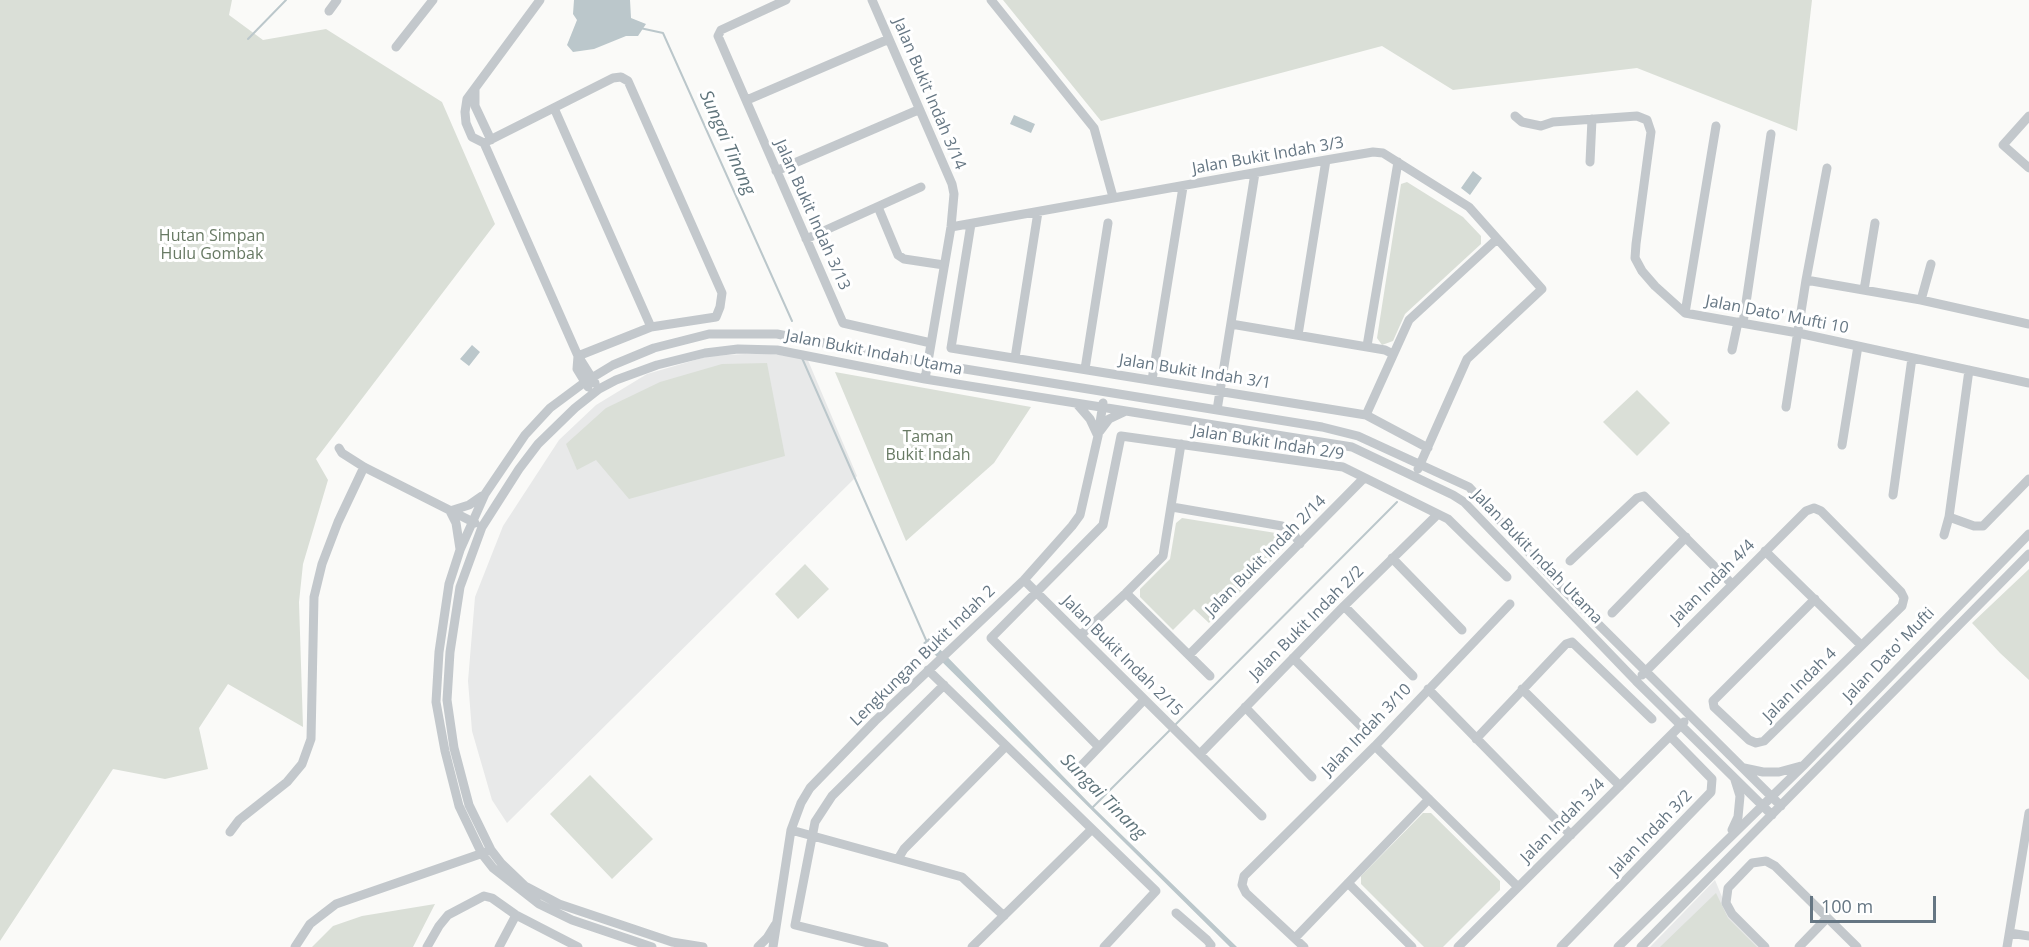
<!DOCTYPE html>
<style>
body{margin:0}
#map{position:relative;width:2029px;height:947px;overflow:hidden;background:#fafaf8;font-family:"Open Sans",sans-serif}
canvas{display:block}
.scale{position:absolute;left:1810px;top:896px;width:126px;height:27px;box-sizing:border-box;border:3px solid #657683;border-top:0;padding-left:8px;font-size:18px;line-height:21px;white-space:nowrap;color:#657683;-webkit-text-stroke:4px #fff;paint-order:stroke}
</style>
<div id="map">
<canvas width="2029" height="947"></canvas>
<div class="scale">100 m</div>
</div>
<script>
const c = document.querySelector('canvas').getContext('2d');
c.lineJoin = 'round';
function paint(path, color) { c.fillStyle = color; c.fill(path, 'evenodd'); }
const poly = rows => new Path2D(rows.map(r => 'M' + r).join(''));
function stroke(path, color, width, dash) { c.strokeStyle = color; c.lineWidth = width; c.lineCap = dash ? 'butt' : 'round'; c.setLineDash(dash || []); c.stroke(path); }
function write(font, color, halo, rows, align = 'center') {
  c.font = font + ' "Open Sans",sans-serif'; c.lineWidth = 6; c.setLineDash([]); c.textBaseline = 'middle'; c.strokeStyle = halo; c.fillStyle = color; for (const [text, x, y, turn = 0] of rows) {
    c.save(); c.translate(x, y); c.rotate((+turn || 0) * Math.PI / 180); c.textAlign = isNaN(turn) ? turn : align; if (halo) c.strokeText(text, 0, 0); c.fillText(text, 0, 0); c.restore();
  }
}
const built = poly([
 [762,353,807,358,857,476,507,823,492,800,472,731,468,681,475,597,503,526,559,440,596,405,647,374,709,356],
 [1715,880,1730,916,1760,947,1650,947]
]);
const green = poly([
 [0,0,232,0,229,15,263,40,326,29,442,102,495,224,316,459,328,480,303,564,299,602,303,727,228,684,199,728,208,769,165,779,113,769,0,941],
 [1003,0,1812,0,1797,131,1637,68,1453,90,1382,46,1101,121],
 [1407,182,1463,217,1481,236,1481,244,1405,314,1393,341,1382,345,1377,338,1401,184],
 [767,363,785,456,629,499,596,460,577,470,566,444,606,408,660,382,722,364],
 [835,372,1031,407,994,463,906,541],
 [1637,390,1670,423,1637,456,1603,422],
 [1182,518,1282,534,1286,546,1209,623,1194,609,1173,630,1140,597,1140,589,1170,559,1176,523],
 [805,564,829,589,798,619,775,594],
 [2029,569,2029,680,2000,653,1972,623],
 [590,775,653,839,612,879,550,814],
 [1423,813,1431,813,1500,881,1500,890,1443,947,1424,947,1361,884,1361,876],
 [1716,893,1728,918,1757,947,1660,947],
 [435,904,413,947,312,947,333,926,362,916]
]);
const water = poly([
 [574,0,630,0,631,18,646,24,638,36,626,36,594,49,573,52,567,45,577,20,573,14],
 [1014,115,1035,124,1031,133,1010,124],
 [1473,171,1482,178,1470,195,1461,188],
 [472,345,480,352,469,366,460,359],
 [929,638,1093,807,1237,947,1230,947,923,643]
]);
const stream = poly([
 [640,28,663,33,792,321],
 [248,39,286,0],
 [802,358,926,640],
 [1175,725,1397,502],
 [1093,807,1171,729]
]);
const minor = poly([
 [786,0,721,30,718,36,843,323,931,343],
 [872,0,952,184,954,194,951,227,925,379],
 [991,0,1094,128,1113,197],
 [329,11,337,0],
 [396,47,433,0],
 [475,90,475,106,491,140],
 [747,100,889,39],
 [554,108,651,327],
 [1515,116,1522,122,1541,126,1553,122,1637,116,1647,120,1651,132,1636,244,1635,258,1642,271,1655,286,1685,313,1798,333,2029,383],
 [2029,116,2003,145,2029,168],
 [484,143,613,78,621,77,628,81,722,293,720,307,716,317,651,327,578,356],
 [484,143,578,356,595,383],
 [484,143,472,137,466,123,465,112,467,99,540,0],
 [1590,162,1592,119],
 [776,171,918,110],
 [878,207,898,255,904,259,944,265],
 [971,224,951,348,1366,415,1428,448],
 [951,227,1326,160,1373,152,1383,153,1469,207,1542,289,1467,359,1418,469],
 [806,239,921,187],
 [1806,280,1921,300,2029,324],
 [1864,290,1875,223],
 [1921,300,1931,264],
 [1685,313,1716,126],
 [1743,323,1771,134],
 [1231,324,1385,350,1393,354],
 [1298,335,1326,160],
 [1367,346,1398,162],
 [1732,350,1738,322],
 [578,356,577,369,588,387],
 [1015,358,1038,212],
 [1085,369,1108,223],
 [1152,380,1183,187],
 [1077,404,1090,419,1097,434],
 [1786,407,1806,280,1827,168],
 [1217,410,1255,173],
 [1366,415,1409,320,1497,239],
 [1100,431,1109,419,1126,411],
 [1842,445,1858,346],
 [339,448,342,453,364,467,475,523],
 [1893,495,1912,358],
 [1172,507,1282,526,1292,531,1300,544],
 [450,511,456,523,460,549],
 [450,511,469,505,482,496],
 [1949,517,1974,526,1983,526,2029,479],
 [1944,535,1949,517,1969,370],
 [1765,551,1861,645],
 [1392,558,1462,630],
 [1570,561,1637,498,1644,496,1732,584],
 [1024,580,1262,816],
 [1126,593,1210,676],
 [1344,606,1413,676],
 [1612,613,1686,537],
 [1081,635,1126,593,1163,556,1181,444],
 [1189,655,1364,478],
 [1293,658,1362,727],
 [928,670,1156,891,1104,947],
 [1642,675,1806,511,1814,508,1821,511,1901,592,1904,598,1902,606,1764,741,1756,743,1749,740,1714,707,1713,701,1815,599],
 [1428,689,1571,835],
 [1522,689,1620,786],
 [1245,707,1312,777],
 [1476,739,1566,644,1572,642,1652,719],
 [1375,746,1518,887],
 [1099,747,991,638,1103,525,1121,436,1343,467,1448,519,1507,577],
 [1200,754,1344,606,1437,515],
 [1744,768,1763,772,1779,772,1801,766],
 [1078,769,1144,700],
 [791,830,962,877,1004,916],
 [1732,830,1738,817,1740,796,1735,780],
 [230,832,239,820,287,782,302,764,311,739,314,597,322,564,338,522,364,467],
 [898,859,904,849,1006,746],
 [1348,883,1412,947],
 [1176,913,1207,940,1211,945,1210,947],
 [2010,933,2029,936],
 [1295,938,1429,799],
 [295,947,310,924,336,904,486,852],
 [427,947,439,926,448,915,484,896,492,898,516,915,578,947],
 [499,947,516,915],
 [652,947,572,920,539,904,493,868,482,854,459,806,445,751,436,702,439,652,449,584,460,550,485,494,525,435,550,408,585,382,613,365,654,348,709,334,777,334,928,363,1322,427,1358,436,1469,487,1559,585,1781,806],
 [703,947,672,942,559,904,525,886,501,863,491,850,469,805,454,748,447,700,450,652,460,587,482,527,519,469,538,444,575,408,599,389,616,380,657,365,705,353,738,349,777,350,925,379,1352,447,1453,495,1464,502,1636,681,1772,815],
 [758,947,767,938,775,925],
 [773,947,791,830,801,803,810,788,875,721,1024,580,1072,526,1080,515,1098,436,1103,403],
 [884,947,795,925,815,822,832,796,944,685],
 [972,947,1092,829],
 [1304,947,1246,893,1242,885,1244,876,1375,746,1510,604],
 [1458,947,1684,722],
 [1561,947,1711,792,1712,779,1670,736],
 [1618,947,1803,766,2029,534],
 [1641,947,2029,554],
 [1765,947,1732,914,1726,903,1728,888,1752,863,1766,861,1775,866,1857,947],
 [1799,947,1827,918],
 [2007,947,2029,813]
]);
const streetNames = [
 ["Jalan Bukit Indah 3/14",929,94,67],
 ["Jalan Bukit Indah 3/3",1268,156,-10],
 ["Jalan Bukit Indah 3/13",812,215,66],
 ["Jalan Dato' Mufti 10",1777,315,11],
 ["Jalan Bukit Indah Utama",874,353,11],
 ["Jalan Bukit Indah 3/1",1195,372,9],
 ["Jalan Bukit Indah 2/9",1268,443,9],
 ["Jalan Bukit Indah 2/14",1266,556,-45],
 ["Jalan Bukit Indah Utama",1537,557,46],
 ["Jalan Indah 4/4",1713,582,-45],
 ["Jalan Bukit Indah 2/2",1307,623,-45],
 ["Jalan Dato' Mufti",1889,655,-46],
 ["Lengkungan Bukit Indah 2",923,656,-44],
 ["Jalan Bukit Indah 2/15",1122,656,45],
 ["Jalan Indah 4",1800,685,-45],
 ["Jalan Indah 3/10",1367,730,-46],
 ["Jalan Indah 3/4",1563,821,-45],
 ["Jalan Indah 3/2",1651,833,-46]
];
const parkNames = [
 ["Hutan Simpan",212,236],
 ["Hulu Gombak",212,254],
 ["Taman",928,437],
 ["Bukit Indah",928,455]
];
const waterNames = [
 ["Sungai Tinang",727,143,66],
 ["Sungai Tinang",1103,797,45]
];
paint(built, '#e8e9e9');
paint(green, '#dadfd7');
paint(water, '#bbc7cb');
stroke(stream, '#bbc7cb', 2);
stroke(minor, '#c3c8cc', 9);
write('16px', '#657683', '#fff', streetNames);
write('16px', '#687a64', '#fff', parkNames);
write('italic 18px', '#60757c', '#fff', waterNames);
</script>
